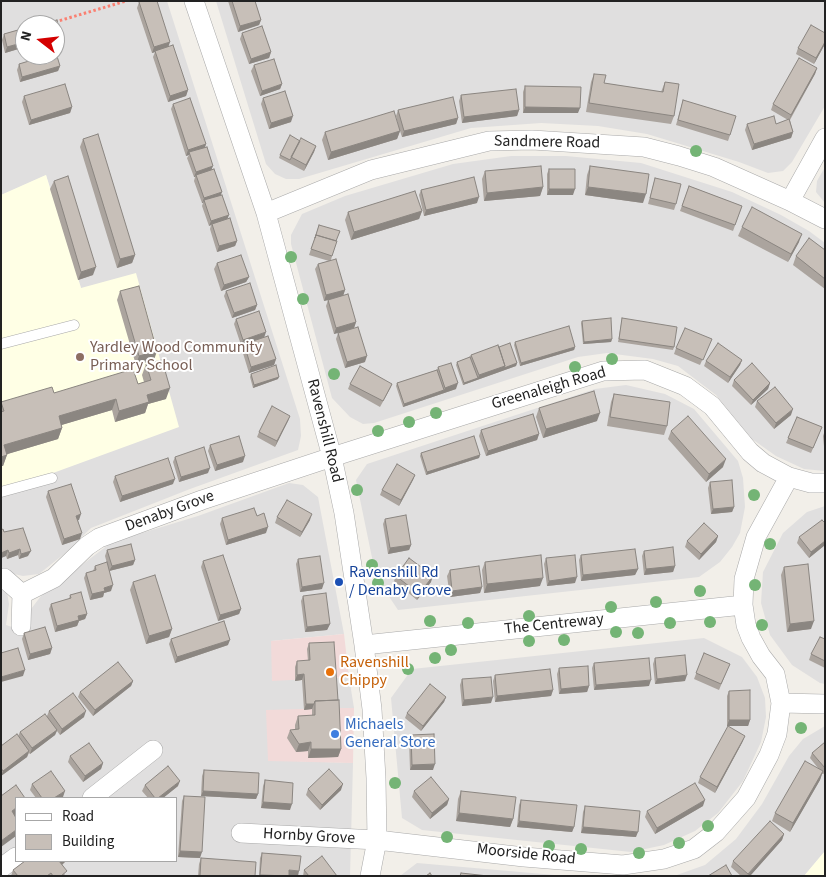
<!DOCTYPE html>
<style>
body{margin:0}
#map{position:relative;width:826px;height:877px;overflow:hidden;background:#f2efe9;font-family:"Source Sans 3",sans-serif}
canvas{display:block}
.frame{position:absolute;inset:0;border:2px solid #222;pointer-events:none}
.legend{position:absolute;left:15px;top:797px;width:162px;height:65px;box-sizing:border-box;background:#fff;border:1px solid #a7a7a7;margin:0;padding:6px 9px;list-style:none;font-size:15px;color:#222}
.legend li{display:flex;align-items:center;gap:10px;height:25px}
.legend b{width:25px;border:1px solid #a7a7a7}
.north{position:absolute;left:15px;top:15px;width:50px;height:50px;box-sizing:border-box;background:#fff;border:1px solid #a7a7a7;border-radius:50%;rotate:286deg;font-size:14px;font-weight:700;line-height:20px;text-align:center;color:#222}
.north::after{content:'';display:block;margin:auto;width:18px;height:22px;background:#d40000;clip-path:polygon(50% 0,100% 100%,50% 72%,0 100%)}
</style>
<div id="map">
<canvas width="826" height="877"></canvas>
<div class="frame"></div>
<ul class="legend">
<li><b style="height:6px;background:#fff"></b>Road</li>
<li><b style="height:14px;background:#c7bfb8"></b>Building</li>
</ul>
<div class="north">N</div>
</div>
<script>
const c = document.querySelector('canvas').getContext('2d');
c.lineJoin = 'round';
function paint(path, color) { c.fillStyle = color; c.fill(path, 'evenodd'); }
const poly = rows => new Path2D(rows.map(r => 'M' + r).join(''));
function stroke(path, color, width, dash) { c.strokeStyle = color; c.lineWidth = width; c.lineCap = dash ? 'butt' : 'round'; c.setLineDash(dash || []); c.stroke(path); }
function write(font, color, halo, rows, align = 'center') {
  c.font = font + ' "Source Sans 3",sans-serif'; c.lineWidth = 4; c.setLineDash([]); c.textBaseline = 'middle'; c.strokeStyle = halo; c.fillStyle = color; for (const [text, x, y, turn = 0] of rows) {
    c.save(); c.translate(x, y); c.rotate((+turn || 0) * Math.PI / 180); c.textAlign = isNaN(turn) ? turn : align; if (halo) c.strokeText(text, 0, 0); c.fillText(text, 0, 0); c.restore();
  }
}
const residential = poly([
 [1,1,167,1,300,419,301,436,298,450,190,489,91,528,64,554,39,574,23,576,14,574,5,568,1,574,1,492,81,288,46,175,1,195],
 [25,25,55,25,55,55,25,55],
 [216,1,825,1,825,106,792,162,783,171,768,173,739,162,647,134,598,126,541,123,471,128,299,179,286,179,275,174,266,164],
 [511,156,566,156,641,163,732,192,781,215,809,231,825,243,825,471,804,469,776,456,752,439,716,395,678,366,653,359,607,353,578,357,374,423,363,424,350,417,332,398,291,244,291,235,302,214,345,196,453,164],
 [825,167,825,203,816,192,817,181],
 [626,385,665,394,694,409,738,461,743,478,745,507,740,533,732,547,720,562,699,577,398,610,376,577,356,480,367,464,595,389],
 [289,483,303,485,318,497,344,634,271,641,295,681,349,677,354,708,304,710,268,760,353,763,350,876,1,876,1,587,7,592,9,604,6,625,24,631,31,609,41,596,112,542,198,516],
 [16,798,176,798,176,861,16,861],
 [825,506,825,684,820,683,792,665,770,635,761,603,763,572,783,533,807,512],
 [704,638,742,657,757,677,765,698,766,717,761,742,743,781,718,813,695,831,664,845,631,852,422,830,402,818,391,698,412,669],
 [825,726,825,851,804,876,674,876,705,865,736,839,762,804,789,756,803,739],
 [417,863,566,876,400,876]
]);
const commercial = poly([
 [344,634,349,677,272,681,271,641],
 [336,708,354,708,353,763,268,761,266,710]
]);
const education = poly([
 [46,175,81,288,136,273,179,427,1,492,1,195],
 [825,851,825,876,804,876]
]);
const path = poly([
 [55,22,126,1]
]);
const service = poly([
 [1,344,74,325],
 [1,492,52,478]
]);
const minor = poly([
 [194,1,266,213,332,457,344,513,364,645,372,709,376,778,377,840,370,876],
 [790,201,825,138],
 [266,213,371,170,489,141,532,140,644,147,679,156,714,167,790,201,825,219],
 [4,578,22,594,21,626],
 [22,594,54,578,87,546,99,538,202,500,332,457,603,371,645,370,685,386,712,406,750,452,763,463,789,477,811,483,825,483],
 [364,645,743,605],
 [781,703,825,704],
 [92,798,153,750],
 [241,833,377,840,524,857,623,865,664,859,694,849,716,832,746,798,769,755,777,734,781,703,775,674,761,656,751,638,746,625,743,605,744,579,756,537,789,477],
 [1,868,16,857]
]);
const trees = [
 [696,151],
 [291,257],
 [303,299],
 [612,359],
 [575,367],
 [334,374],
 [436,413],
 [409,422],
 [378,431],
 [357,490],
 [754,495],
 [770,544],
 [372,565],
 [378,583],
 [755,585],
 [700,591],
 [656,602],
 [611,607],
 [529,616],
 [430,621],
 [710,622],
 [468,623],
 [670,623],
 [762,625],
 [616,632],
 [638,633],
 [564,640],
 [529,641],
 [451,650],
 [435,658],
 [408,669],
 [801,728],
 [395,783],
 [708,826],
 [447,837],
 [679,843],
 [549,846],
 [581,849],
 [639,853]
];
const wall = poly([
 [228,1,255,1,261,20,259,25,238,32],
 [139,2,168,47,188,90,186,96,168,102,153,57,155,52,152,53,137,8],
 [25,28,25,47,5,53,2,40,4,34],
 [242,33,271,52,269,58,249,64,240,39],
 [825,33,825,44,814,64,796,54,798,48],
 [19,64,60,66,58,71,20,82,17,70],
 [254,65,282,84,280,89,260,96,251,71],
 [817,68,815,74,790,120,793,132,791,138,752,150,745,130,747,124,776,124,788,120,771,110,773,104],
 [594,74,604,83,661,92,665,82,674,116,671,124,586,112,591,82],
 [525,86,578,113,523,113,523,92],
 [461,95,519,110,517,116,462,123,459,101],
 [24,96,72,107,70,113,29,125,22,102],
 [263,98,291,122,269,129,261,104],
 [683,100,730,135,728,141,676,125],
 [173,104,206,144,205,147,212,170,222,192,220,195,227,219,237,241,235,246,217,252,210,229,211,225,209,226,202,206,203,203,202,203,194,181,195,177,194,177,187,158,189,155,186,156,171,109],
 [398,110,458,118,456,124,402,137,400,131,397,139,328,160,322,140,325,132,399,128,396,116],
 [83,139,135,255,132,263,117,268,80,147],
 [300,141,316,146,314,152,304,171,279,158,280,155],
 [590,166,643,203,585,195,587,175],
 [549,169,573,195,547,195,547,174],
 [485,171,543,187,540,196,484,201,482,179],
 [655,178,676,204,674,210,648,204],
 [54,181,93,275,78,280,50,189],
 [689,186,742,206,733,231,680,211],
 [421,190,477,203,424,216,419,195],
 [422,211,419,219,351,240,345,220,348,212],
 [319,225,332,256,331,260,345,290,343,296,324,301,315,269,318,264,329,261,309,255],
 [742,227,799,242,788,262,738,236],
 [825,250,825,289,793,265,796,256],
 [217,263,249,277,246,282,221,291,214,269],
 [120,291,154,360,136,365,117,300],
 [226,291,257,305,255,310,232,318,224,296],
 [328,300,356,322,354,328,365,362,345,368,336,339,338,333,348,330,334,334,326,306],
 [622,318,674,347,673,350,618,342],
 [236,319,264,338,276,359,274,365,249,373,242,350,244,344,241,345,234,324],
 [582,321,612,339,611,342,583,344,581,323],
 [515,342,575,347,574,350,520,366,514,345],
 [709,345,700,365,674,354,676,348],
 [499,347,517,363,516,366,463,385,456,365,457,362,470,357,471,355],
 [742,360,740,365,728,383,704,366,706,361],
 [146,364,166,399,148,404,145,413,115,422,112,410,61,425,62,428,58,439,7,454,3,466,1,466,1,402,54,393,138,384,144,382,142,375],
 [438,367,456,389,403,407,396,386,397,383,437,370],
 [251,374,278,379,253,388,250,377],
 [734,380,770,383,768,389,751,405,732,386],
 [350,384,392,384,390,389,380,407,348,389],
 [614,394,667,426,664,435,607,426,611,402],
 [757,401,791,415,774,429,755,407],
 [539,408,597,421,543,438,536,417],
 [290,416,288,421,275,447,257,437,259,432],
 [797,417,822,427,811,453,786,443],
 [481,430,539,434,537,440,486,456,479,436],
 [825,430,825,457,823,436],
 [671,431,723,467,706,482,668,439],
 [210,445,243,462,215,471,208,451],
 [421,453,480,455,479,458,426,475,420,456],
 [175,457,208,473,179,482,173,462],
 [415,475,413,480,399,506,380,495,382,490],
 [115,476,173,484,120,502,113,482],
 [710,482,734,507,732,512,711,514,708,488],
 [48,491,79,520,78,520,80,539,62,545,46,497],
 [257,516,266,533,226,545,220,524,222,518],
 [277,517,310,520,300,537,275,523],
 [385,519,411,545,409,550,388,554,383,524],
 [825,523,825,545,809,558,797,543,799,537],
 [1,530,4,532,28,556,19,559,18,555,7,559,6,556,1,558],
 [718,536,716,542,699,560,685,547,687,541],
 [107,550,135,560,133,565,109,571,105,556],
 [644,551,675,566,673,572,644,575,642,556],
 [581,555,638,569,635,575,581,581,579,560],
 [546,558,575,583,547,586,544,564],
 [298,559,322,589,300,592,296,564],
 [203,561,241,609,239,614,218,621,201,567],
 [485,562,540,586,484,593,482,570],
 [95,566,111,591,104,593,103,597,90,600,84,578,86,573,93,571],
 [784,567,811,629,787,632,781,575],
 [450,570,482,587,480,593,450,597,447,576],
 [396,576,431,582,417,600,394,581],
 [133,582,172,629,169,637,146,644,130,590],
 [70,595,87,614,85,619,79,621,77,626,55,632,49,609,51,604,69,599],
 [303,596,330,624,327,630,305,632,301,601],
 [24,633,52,648,50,654,28,660,22,639],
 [171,639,228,645,175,663,169,644],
 [825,639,825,668,809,660,811,654],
 [309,643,338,700,341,749,338,757,308,758,308,751,296,752,287,738,290,730,295,730,295,725,298,716,312,716,312,709,304,710,302,680,295,681,295,667,297,661,308,661,307,649],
 [704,653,730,664,719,690,694,679],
 [655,658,685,681,655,684,653,664],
 [594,663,649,686,594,690,592,668],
 [559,668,589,686,587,692,559,694,557,674],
 [495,675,553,690,551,696,495,702,493,681],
 [462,679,491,703,462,706,460,685],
 [133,681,131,686,93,716,78,697,80,692],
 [729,691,750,720,748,726,727,726,727,696],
 [446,697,444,702,421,731,405,718,407,713],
 [49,711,84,717,60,735,57,731,55,735,30,754,29,753,27,757,1,776,1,746,18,736,20,732,47,716],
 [411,735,433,770,410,770,409,740],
 [743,741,715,793,698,783,700,777],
 [825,742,825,773,823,774,822,774,820,780,790,832,772,821,775,813,818,768,810,758,812,753],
 [70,756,103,763,101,769,83,782,68,762],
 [204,770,258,794,256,799,201,796,202,776],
 [265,780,290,810,261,808,263,786],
 [32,784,63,797,60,798,36,798,30,790],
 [145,785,178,786,163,798,148,798,142,791],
 [308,789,341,790,320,810,306,795],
 [414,791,449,799,447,805,430,819,412,797],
 [461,791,513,819,510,827,456,821,458,799],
 [184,796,200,858,178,857,182,801],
 [521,800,574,827,572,832,517,827,519,805],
 [585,806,636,837,581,833,583,812],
 [703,806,655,834,645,817,647,811],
 [784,834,782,840,750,876,741,876,731,867,733,861],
 [262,853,298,876,259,876,260,858],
 [201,858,255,876,198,876,199,864],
 [25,861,66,861,62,865,65,876,11,876,13,870],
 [304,870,337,876,303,876]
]);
const shadedWall = poly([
 [261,20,259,25,238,32,240,26],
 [60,33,58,39,55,40,55,35],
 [25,42,25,47,5,53,7,47],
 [170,42,168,48,152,53,154,47],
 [825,42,825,44,814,64,816,58],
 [271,52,269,58,249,64,251,59],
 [60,66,58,71,20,82,22,77],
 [817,68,815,74,789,120,791,115],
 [282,84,280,89,260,96,262,91],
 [188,90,186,96,168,102,170,96],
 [72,107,70,113,29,125,31,120],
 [525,107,580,108,578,113,523,113],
 [519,110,517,116,462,123,464,117],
 [293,116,291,122,269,129,271,123],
 [458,118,456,124,402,137,404,131],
 [400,131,397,139,328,160,331,152],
 [793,132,791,138,752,150,754,144],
 [206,144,204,150,189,152,189,155,186,156,188,150],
 [316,146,314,152,304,171,306,165],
 [213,166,211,171,196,175,195,177,194,177,196,172],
 [543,187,540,196,484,201,487,193],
 [588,187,646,194,643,203,585,195],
 [549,189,575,189,573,195,547,195],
 [222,192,220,197,204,200,203,203,202,203,204,198],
 [479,197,477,203,424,216,426,210],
 [422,211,419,219,351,240,354,232],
 [229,215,227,220,212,224,211,225,209,226,211,221],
 [802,234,799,242,788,262,791,254],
 [237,241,235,246,217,252,219,246],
 [135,255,132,263,117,268,120,259],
 [96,267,93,275,78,280,81,272],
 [249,277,246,282,221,291,224,285],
 [345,290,343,296,324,301,326,295],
 [257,305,255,310,232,318,234,313],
 [356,322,354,328,334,334,336,328],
 [266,332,264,338,241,345,243,340],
 [612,339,611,342,583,344,584,342],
 [575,347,574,350,520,366,521,363],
 [157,351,154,360,136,365,139,356],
 [367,356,365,362,345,368,347,362],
 [276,359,274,365,249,373,251,367],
 [742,360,740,365,728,383,730,377],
 [517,363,516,366,463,385,464,383,478,378,479,375,505,366],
 [279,377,278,379,253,388,254,385],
 [458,383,456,389,403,407,404,404,444,390,445,388],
 [770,383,768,389,751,405,753,400],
 [170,388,166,399,148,404,145,413,115,422,119,411,147,395],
 [116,399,112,410,55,427,59,416],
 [793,409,791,415,774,429,776,423],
 [600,413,597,421,543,438,546,429],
 [290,416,288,421,275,447,277,441],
 [62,428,58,439,1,456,4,445],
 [539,434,537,440,486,456,488,451],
 [7,455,3,466,1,466,1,457],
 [480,455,479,458,426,475,427,472],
 [245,456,243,462,215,471,217,465],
 [726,459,723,467,706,482,709,474],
 [210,468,208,473,179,482,181,477],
 [415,475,413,480,399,506,401,500],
 [175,479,173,484,120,502,122,496],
 [734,507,732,512,711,514,713,509],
 [81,514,79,520,74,521,76,516],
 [312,514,310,520,300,537,302,532],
 [268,527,266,533,226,545,228,540],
 [82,533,80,539,62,545,64,539],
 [718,536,716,542,699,560,701,554],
 [825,541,825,545,809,558,811,552],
 [411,545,409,550,388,554,390,548],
 [20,549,18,555,7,559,9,553],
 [8,550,6,556,1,558,1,553],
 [31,551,28,556,19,559,21,554],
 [135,560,133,565,109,571,112,566],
 [675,566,673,572,644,575,646,569],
 [638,569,635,575,581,581,583,575],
 [433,576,431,582,417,600,419,594],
 [577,577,575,583,547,586,549,581],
 [543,578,540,586,484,593,487,584],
 [324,583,322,589,300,592,302,587],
 [113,585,111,591,104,593,103,597,90,600,92,594,104,588],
 [482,587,480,593,450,597,452,591],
 [241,609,239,614,218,621,220,615],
 [87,614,85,619,79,621,77,626,55,632,57,626,78,616],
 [814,621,811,629,787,632,790,624],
 [330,624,327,630,305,632,307,627],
 [172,629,169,637,146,644,149,636],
 [230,640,228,645,175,663,177,657],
 [52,648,50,654,28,660,30,654],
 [25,670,23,676,1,682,1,677],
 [304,674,302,680,295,681,297,675],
 [687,675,685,681,655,684,657,679],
 [651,680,649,686,594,690,596,685],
 [133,681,131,686,93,716,95,710],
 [589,686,587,692,559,694,561,689],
 [553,690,551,696,495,702,497,696],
 [446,697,444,702,421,731,423,726],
 [493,697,491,703,462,706,464,700],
 [306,704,314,704,312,709,304,710],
 [86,711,84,717,60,735,62,729],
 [729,720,750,720,748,726,727,726],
 [57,730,55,735,30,754,32,748],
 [745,736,743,741,715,793,717,787],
 [311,742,308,751,296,752,299,744],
 [311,749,341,749,338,757,308,758],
 [29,751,27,757,1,776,3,771],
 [103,763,101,769,83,782,85,776],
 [435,764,433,770,410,770,412,765],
 [823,771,820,780,790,832,793,823],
 [180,781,178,786,163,798,158,798],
 [343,784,341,790,320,810,322,805],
 [65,791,63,797,60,798,54,798],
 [203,791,258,794,256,799,201,796],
 [449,799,447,805,430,819,432,813],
 [705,800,703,806,655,834,657,828],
 [263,802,292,804,290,810,261,808],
 [16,808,16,814,8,820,12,811],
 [459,813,513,819,510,827,456,821],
 [519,821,574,827,572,832,517,827],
 [583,827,638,832,636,837,581,833],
 [16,830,16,836,1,847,1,841],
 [784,834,782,840,750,876,747,876],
 [180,851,202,852,200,858,178,857],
 [59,861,66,861,56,870],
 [289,870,299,871,298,876,287,876]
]);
const building = poly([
 [142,1,157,1,170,42,154,47,139,2,142,1],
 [232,1,255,1,261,20,240,26,232,1],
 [57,20,60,33,55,35,55,25,38,25,57,20],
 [811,25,825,33,825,42,816,58,798,48,811,25],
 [262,26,271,52,251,59,242,33,262,26],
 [25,28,25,42,7,47,4,34,25,28],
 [173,45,188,90,170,96,155,51,173,45],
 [55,53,56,53,60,66,22,77,19,64,49,55,55,55,55,53],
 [799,58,817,68,791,115,773,104,799,58],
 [274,59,282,84,262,91,254,65,274,59],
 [594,74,606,75,604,83,663,92,665,82,679,84,674,116,589,103,594,74],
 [65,84,72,107,31,120,24,96,65,84],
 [525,86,581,87,580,108,525,107,525,86],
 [516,89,519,110,464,117,461,95,516,89],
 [285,91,293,116,271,123,263,98,285,91],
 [453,97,458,118,404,131,398,110,453,97],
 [190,98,206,144,188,150,173,104,190,98],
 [683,100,736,116,730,135,678,120,683,100],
 [394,111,400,131,331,152,325,132,394,111],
 [774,116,776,124,789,119,793,132,754,144,747,124,774,116],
 [98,134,135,255,120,259,83,139,98,134],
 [290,135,300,141,290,160,280,155,290,135],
 [301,138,316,146,306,165,291,157,301,138],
 [207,147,213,166,196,172,189,152,207,147],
 [541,166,543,187,487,193,485,171,541,166],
 [590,166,649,174,646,194,588,187,590,166],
 [214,169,222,192,204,198,196,175,214,169],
 [549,169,575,169,575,189,549,189,549,169],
 [68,176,96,267,81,272,54,181,68,176],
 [474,177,479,197,426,210,421,190,474,177],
 [655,178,681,184,676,204,650,198,655,178],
 [689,186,742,206,735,225,682,206,689,186],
 [415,191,422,211,354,232,348,212,415,191],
 [222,195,229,215,211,221,204,200,222,195],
 [752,207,802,234,791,254,742,227,752,207],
 [230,218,237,241,219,246,212,224,230,218],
 [319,225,340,231,336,241,316,235,315,238,319,225],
 [316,235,337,241,332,256,311,249,316,235],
 [809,238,825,250,825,279,796,256,809,238],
 [241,255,249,277,224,285,217,263,241,255],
 [336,259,345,290,326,295,318,264,336,259],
 [250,283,257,305,234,313,226,291,250,283],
 [139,286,157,351,139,356,120,291,139,286],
 [348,294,356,322,336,328,328,300,348,294],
 [259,311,266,332,243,340,236,319,259,311],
 [611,318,612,339,584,342,582,321,611,318],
 [622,318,677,327,674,347,619,339,622,318],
 [569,326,575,347,521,363,515,342,569,326],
 [358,327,367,356,347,362,338,333,358,327],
 [685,328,712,339,703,360,676,348,685,328],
 [268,336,276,359,251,367,244,344,268,336],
 [510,343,517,363,504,368,505,366,499,347,510,343],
 [718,343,742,360,730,377,706,361,718,343],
 [498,345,505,366,479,375,471,355,498,345],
 [470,357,478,378,464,383,457,362,470,357],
 [162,360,170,388,147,395,149,402,119,411,116,399,59,416,62,428,4,445,7,455,1,457,1,412,4,411,1,402,52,387,54,393,133,369,138,384,151,380,146,364,162,360],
 [451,363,458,383,445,388,438,367,451,363],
 [752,363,770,383,753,400,734,380,752,363],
 [276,365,279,377,254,385,251,374,276,365],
 [360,366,392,384,383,401,350,384,360,366],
 [437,370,444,390,404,404,397,383,437,370],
 [775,387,793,409,776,423,757,401,775,387],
 [594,391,600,413,546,429,539,408,594,391],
 [614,394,670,402,667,426,610,417,614,394],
 [272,406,290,416,277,441,259,432,272,406],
 [533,414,539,434,488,451,481,430,533,414],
 [688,416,726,459,709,474,671,431,688,416],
 [797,417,822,427,813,448,788,438,797,417],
 [239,436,245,456,217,465,210,445,239,436],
 [474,436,480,455,427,472,421,453,474,436],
 [204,447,210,468,181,477,175,457,204,447],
 [168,458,175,479,122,496,115,476,168,458],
 [397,464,415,475,401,500,382,490,397,464],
 [732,480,734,507,713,509,710,482,732,480],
 [71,484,81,514,76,516,82,533,64,539,48,491,71,484],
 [287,500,312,514,302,532,277,517,287,500],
 [254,508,257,516,264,513,268,527,228,540,222,518,254,508],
 [406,515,411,545,390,548,385,519,406,515],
 [822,520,825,523,825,541,811,552,799,537,822,520],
 [704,523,718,536,701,554,687,541,704,523],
 [23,528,31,551,21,554,20,549,9,553,8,550,1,553,1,530,3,529,4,532,23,528],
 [131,544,135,560,112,566,107,550,131,544],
 [673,547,675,566,646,569,644,551,673,547],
 [635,549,638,569,583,575,581,555,635,549],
 [223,555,241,609,220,615,203,561,223,555],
 [541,555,543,578,487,584,485,562,541,555],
 [575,555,577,577,549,581,546,558,575,555],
 [320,556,324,583,302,587,298,559,320,556],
 [409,558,433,576,419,594,396,576,409,558],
 [107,562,113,585,104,588,105,591,92,594,86,573,96,570,95,566,107,562],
 [808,564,814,621,790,624,784,567,808,564],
 [479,566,482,587,452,591,450,570,479,566],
 [155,575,172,629,149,636,133,582,155,575],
 [81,592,87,614,78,616,79,620,57,626,51,604,71,598,70,595,81,592],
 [326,593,330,624,307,627,303,596,326,593],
 [224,621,230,640,177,657,171,639,224,621],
 [45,627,52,648,30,654,24,633,45,627],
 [820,637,825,639,825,661,811,654,820,637],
 [334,642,338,700,315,701,314,704,306,704,304,674,297,675,297,661,310,660,309,643,334,642],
 [18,648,25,670,1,677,1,653,18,648],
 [704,653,730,664,721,684,696,673,704,653],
 [685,655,687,675,657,679,655,658,685,655],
 [649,658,651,680,596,685,594,663,649,658],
 [118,662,133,681,95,710,80,692,118,662],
 [588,666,589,686,561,689,559,668,588,666],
 [550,669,553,690,497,696,495,675,550,669],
 [491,677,493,697,464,700,462,679,491,677],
 [430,684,446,697,423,726,407,713,430,684],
 [750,690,750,720,729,720,729,691,750,690],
 [73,693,86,711,62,729,49,711,73,693],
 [339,700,341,749,311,749,311,742,299,744,290,730,299,729,298,716,315,715,315,701,339,700],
 [45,714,57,730,32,748,20,732,45,714],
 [728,726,745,736,717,787,700,777,728,726],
 [17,734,29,751,3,771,1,768,1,746,17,734],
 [434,734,435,764,412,765,411,735,434,734],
 [825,742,825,768,812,753,825,742],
 [89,743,103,763,85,776,70,756,89,743],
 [805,761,823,771,793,823,775,813,805,761],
 [168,766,180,781,158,798,155,798,145,785,168,766],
 [329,769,343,784,322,805,308,789,329,769],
 [204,770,259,773,258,794,203,791,204,770],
 [51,771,65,791,54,798,42,798,32,784,51,771],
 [431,777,449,799,432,813,414,791,431,777],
 [265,780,293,783,292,804,263,802,265,780],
 [695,783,705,800,657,828,647,811,695,783],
 [16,785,25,798,16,798,16,808,12,811,16,818,16,830,1,841,1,796,16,785],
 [461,791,516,797,513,819,459,813,461,791],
 [184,796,205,797,202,852,180,851,184,796],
 [521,800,577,805,574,827,519,821,521,800],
 [585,806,640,811,638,832,583,827,585,806],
 [770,821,784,834,748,874,733,861,770,821],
 [262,853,301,856,299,871,289,870,289,876,260,875,262,853],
 [322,856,337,876,309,876,304,870,322,856],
 [201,858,256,862,255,876,200,876,201,858],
 [25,861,59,861,67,871,61,876,53,876,51,873,47,876,18,876,13,870,25,861],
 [726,865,732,876,708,876,726,865],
 [430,873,432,876,426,876,430,873],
 [461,873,488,876,460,876,461,873]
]);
const markers = [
 [80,357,5,"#8d6e63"],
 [339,582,5,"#1a4fb4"],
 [330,672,5,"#e8710a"],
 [335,734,5,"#3f7fe0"]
];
const streetNames = [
 ["Sandmere Road",547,143,1],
 ["Greenaleigh Road",549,389,-16],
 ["Ravenshill Road",324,431,76],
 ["Denaby Grove",170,512,-20],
 ["The Centreway",554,625,-6],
 ["Hornby Grove",309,837,3],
 ["Moorside Road",526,855,6]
];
const educationNames = [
 ["Yardley Wood Community",90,348],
 ["Primary School",90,366]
];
const transitNames = [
 ["Ravenshill Rd",349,573],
 ["/ Denaby Grove",349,591]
];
const foodNames = [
 ["Ravenshill",340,663],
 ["Chippy",340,681]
];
const shopNames = [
 ["Michaels",345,725],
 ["General Store",345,743]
];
paint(residential, '#e0dfdf');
paint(commercial, '#f2dad9');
paint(education, '#ffffe5');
stroke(service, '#a9a9a9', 11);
stroke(minor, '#a9a9a9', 20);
stroke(path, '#fa8072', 3, [2.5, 2.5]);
stroke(service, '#fff', 10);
stroke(minor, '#fff', 19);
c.fillStyle = '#74b475';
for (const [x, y] of trees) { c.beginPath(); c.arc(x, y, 6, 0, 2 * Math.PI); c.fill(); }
paint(wall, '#aba49e');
paint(shadedWall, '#8b8681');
paint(building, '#c7bfb8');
stroke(building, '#8b8681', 1);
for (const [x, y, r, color] of markers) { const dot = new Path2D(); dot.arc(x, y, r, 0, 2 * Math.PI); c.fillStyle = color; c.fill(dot); stroke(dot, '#fff', 2); }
write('16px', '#222', '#fff', streetNames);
write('16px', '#785e54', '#fff', educationNames, 'left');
write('16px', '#164399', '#fff', transitNames, 'left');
write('16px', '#c56008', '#fff', foodNames, 'left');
write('16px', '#366cbe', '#fff', shopNames, 'left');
</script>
